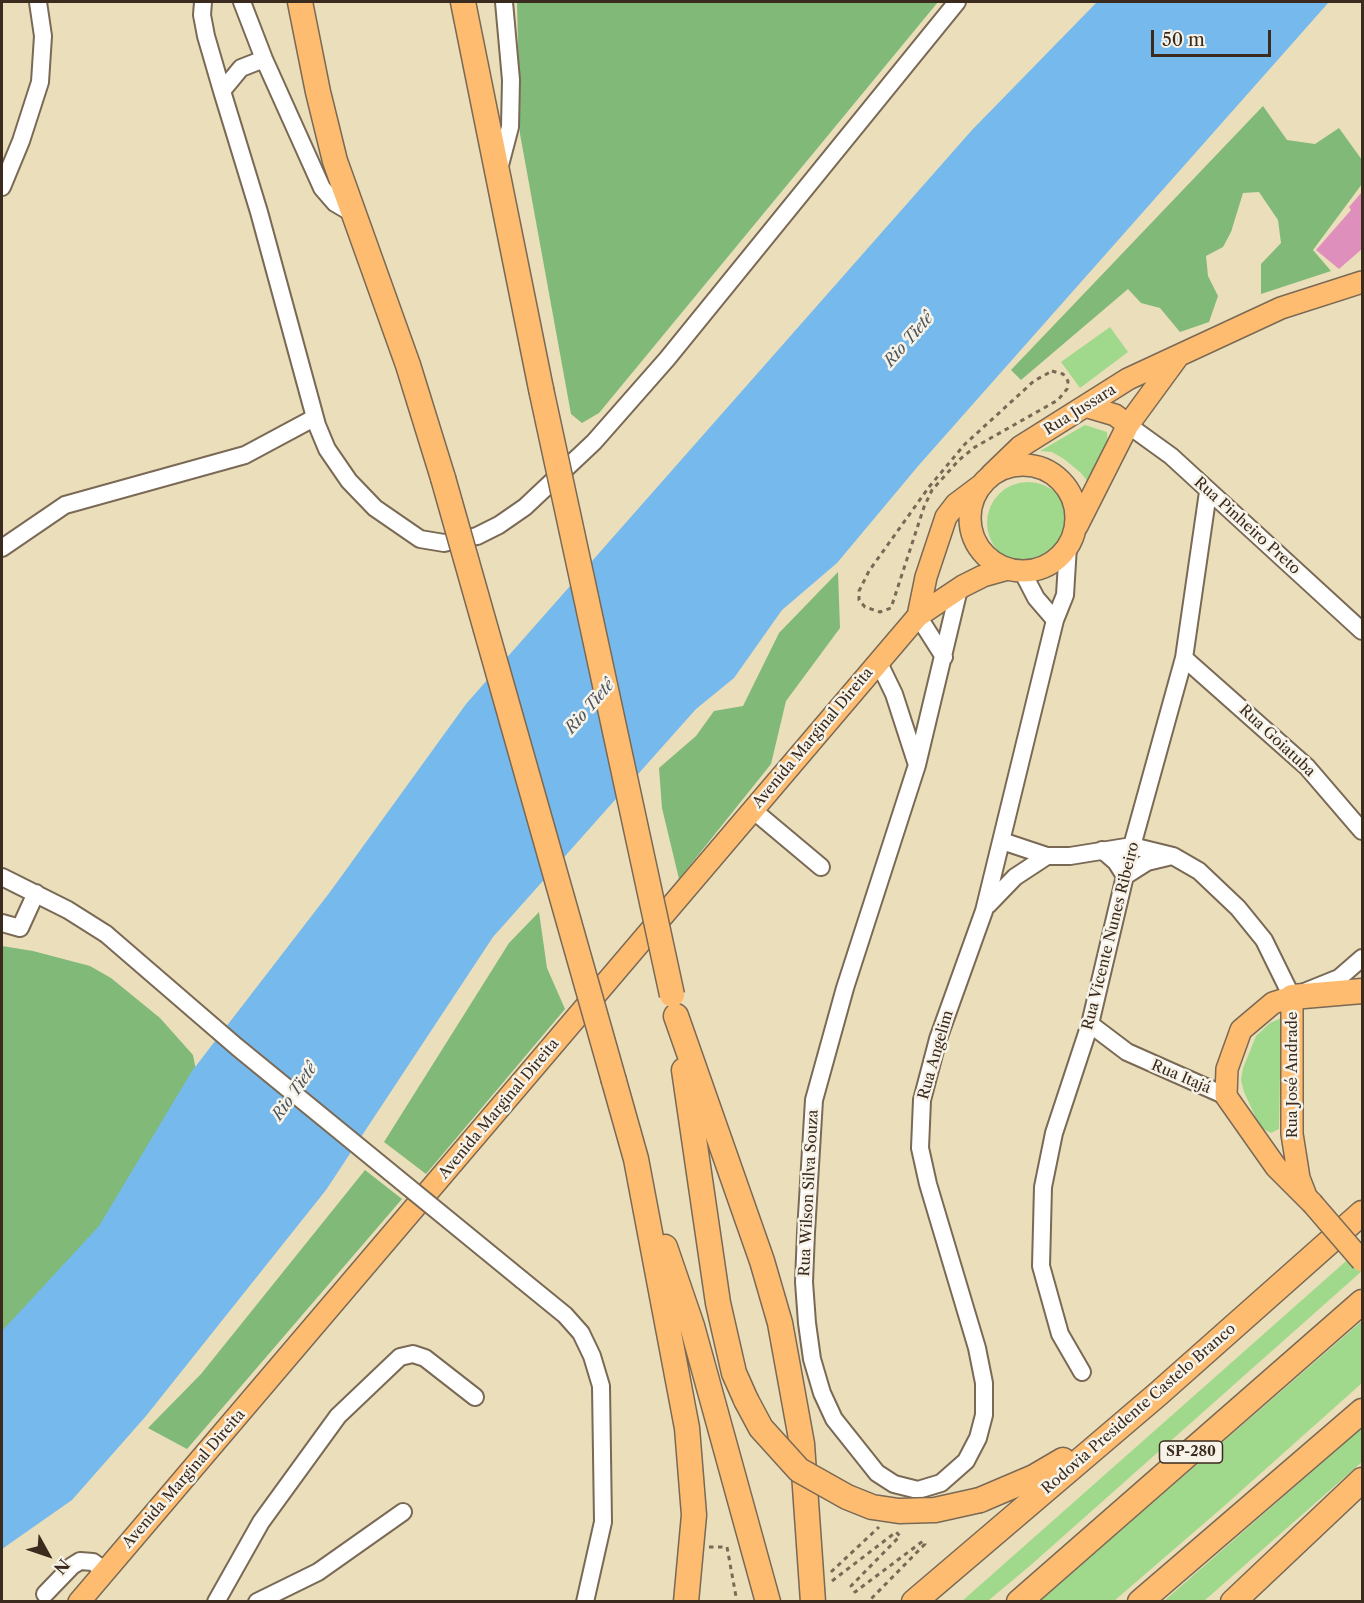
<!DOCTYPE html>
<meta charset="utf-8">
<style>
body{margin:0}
#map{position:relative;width:1364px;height:1603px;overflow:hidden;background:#ebdebb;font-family:"Libre Caslon Text",serif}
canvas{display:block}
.frame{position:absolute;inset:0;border:3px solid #3b2a1e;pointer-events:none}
.north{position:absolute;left:18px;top:1525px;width:60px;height:60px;-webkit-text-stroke:4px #f7f3e8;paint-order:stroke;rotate:130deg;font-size:16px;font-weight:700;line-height:24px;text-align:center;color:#3b2a1e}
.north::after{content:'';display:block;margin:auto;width:21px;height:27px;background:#3b2a1e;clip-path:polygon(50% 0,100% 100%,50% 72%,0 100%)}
.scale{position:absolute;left:1151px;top:30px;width:120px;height:27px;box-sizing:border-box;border:3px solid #3b2a1e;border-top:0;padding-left:8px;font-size:18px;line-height:21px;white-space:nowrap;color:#3b2a1e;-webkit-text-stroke:4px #f7f3e8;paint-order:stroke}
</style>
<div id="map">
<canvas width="1364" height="1603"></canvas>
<div class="frame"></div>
<div class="north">N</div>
<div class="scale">50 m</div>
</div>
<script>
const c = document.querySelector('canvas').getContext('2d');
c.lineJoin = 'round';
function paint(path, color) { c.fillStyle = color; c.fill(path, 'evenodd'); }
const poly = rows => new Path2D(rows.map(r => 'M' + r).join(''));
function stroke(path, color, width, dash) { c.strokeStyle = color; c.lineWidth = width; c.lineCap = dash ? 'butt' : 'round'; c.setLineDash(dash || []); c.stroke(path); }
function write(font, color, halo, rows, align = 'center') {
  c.font = font + ' "Libre Caslon Text",serif'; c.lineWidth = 5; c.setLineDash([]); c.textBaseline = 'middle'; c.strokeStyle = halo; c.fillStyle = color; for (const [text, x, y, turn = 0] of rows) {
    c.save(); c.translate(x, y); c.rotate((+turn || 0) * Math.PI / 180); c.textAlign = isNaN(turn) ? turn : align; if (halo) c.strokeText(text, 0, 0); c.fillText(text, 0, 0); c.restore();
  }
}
const green = poly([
 [1110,327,1128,352,1080,388,1061,362],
 [1085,425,1107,432,1108,450,1091,486,1081,473,1064,459,1052,452,1040,451],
 '987 523a41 41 0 1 1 82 0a41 41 0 1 1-82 0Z',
 [1281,1018,1279,1129,1271,1133,1260,1127,1244,1092,1241,1080,1243,1068,1256,1036,1270,1023],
 [1362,1247,1362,1271,1032,1564,988,1601,961,1602],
 [1362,1321,1362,1383,1223,1507,1114,1601,1040,1601],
 [1362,1428,1362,1462,1204,1601,1164,1601]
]);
const forest = poly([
 [517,2,938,2,599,413,582,423,571,414,520,134],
 [1263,106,1287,140,1315,144,1339,128,1362,160,1362,184,1313,250,1331,271,1261,294,1261,264,1281,243,1278,220,1259,192,1243,193,1231,232,1223,247,1206,256,1208,276,1218,296,1209,322,1180,332,1160,308,1141,303,1128,289,1021,380,1011,370],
 [838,572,840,628,786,701,771,764,679,879,662,808,659,768,696,736,714,711,743,706,779,633],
 [539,912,547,968,565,1009,426,1174,384,1142,509,943],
 [2,946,33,951,90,966,111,978,160,1018,193,1055,196,1070,147,1175,2,1340],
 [365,1170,402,1199,187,1449,148,1428,201,1374]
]);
const water = poly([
 [1097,2,1329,2,919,465,837,563,782,610,734,678,696,709,493,937,326,1190,146,1416,72,1500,2,1549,2,1331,99,1226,192,1071,330,892,466,704,972,130]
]);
const building = poly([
 [1362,192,1362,249,1339,269,1316,250,1351,210,1349,207]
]);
const path = poly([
 [1052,371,1063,374,1068,381,1067,389,1058,400,975,447,959,460,932,490,924,507,891,608,880,612,865,607,859,600,859,591,869,571,929,487,965,444,1034,381,1052,371],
 [709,1547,727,1547,737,1602],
 [831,1572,879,1527],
 [832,1581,896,1532,900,1536,851,1586,855,1592,923,1541,925,1544,868,1602]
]);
const minor = poly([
 [203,2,202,15,206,36,222,91],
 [242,2,264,59,322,188,335,203,352,213],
 [264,59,241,68,222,91,259,212,317,425,327,449,349,481,375,508,420,539,444,543,477,536,499,525,525,507,594,442,667,359,957,2],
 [499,169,510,127,511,80,504,2],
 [2,187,21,141,40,82,43,36,38,2],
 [1128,425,1171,456,1362,631],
 [2,548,65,505,245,455,314,418],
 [1022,571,1036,598,1055,620],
 [959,589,917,765,845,988,814,1100,806,1232,804,1282,807,1323,812,1359,822,1393,834,1419,877,1473,894,1484,918,1490,941,1483,966,1461,978,1438,984,1415,984,1383,977,1348,928,1184,920,1148,922,1100,938,1039,984,911,1055,620,1065,595,1068,546],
 [918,616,944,657],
 [1184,658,1307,767,1362,831],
 [878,661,894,694,917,765],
 [753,810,821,867],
 [1002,841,1047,856,1070,856,1132,846,1173,856,1199,871,1238,908,1264,940,1292,997,1339,978,1362,958],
 [1102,850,1116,862,1125,876,1147,862,1168,857],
 [2,877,68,910,106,934],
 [988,905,1015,877,1047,856],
 [2,923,20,928,36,893],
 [1090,1024,1127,1052,1226,1096],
 [522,1280,565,1315,581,1333,592,1356,601,1386,603,1522,585,1602],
 [1082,1372,1060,1334,1041,1266,1043,1187,1054,1133,1090,1024,1132,846,1184,658,1208,492],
 [45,1594,72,1566,80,1561,93,1562,105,1571],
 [216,1602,261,1522,338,1416,400,1357,413,1354,425,1358,475,1397],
 [257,1602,318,1572,403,1512]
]);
const major = poly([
 [1088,407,1115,415,1128,425],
 '970 518a53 53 0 1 1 106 0a53 53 0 1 1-106 0Z',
 [991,475,1020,447,1128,379,1281,308,1362,282],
 [1077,526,1128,425,1177,358],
 [918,616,926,577,946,517,956,504,980,486],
 [1306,1196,1299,1178,1292,1134,1292,997,1273,1003,1241,1030,1227,1069,1226,1096,1276,1167,1312,1203],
 [79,1602,918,616,963,586,983,576,1008,569]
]);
const highway = poly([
 [300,2,318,92,335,161,408,365,443,478],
 [463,2,541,389],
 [1292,997,1362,991],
 [676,1016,762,1261,780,1323,802,1444,813,1602],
 [684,1070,718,1303,734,1373,746,1400],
 [614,1081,636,1159,687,1428,694,1515,686,1602],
 [665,1247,692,1326,768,1602],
 [980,1500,1034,1477,1063,1460],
 [914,1602,1158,1394,1362,1213],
 [1019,1602,1362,1302],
 [1140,1602,1362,1411],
 [1233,1602,1362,1480]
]);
const minorBridge = poly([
 [106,934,237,1047,522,1280]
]);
const majorBridge = poly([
 [1312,1203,1362,1261]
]);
const highwayBridge = poly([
 [541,389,672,995],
 [443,478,614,1081],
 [746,1400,761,1428,799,1470,847,1497,872,1507,899,1511,935,1510,980,1500]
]);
const shields = [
 [1191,1452,63]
];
const shieldNames = [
 ["SP-280",1191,1452]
];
const streetNames = [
 ["Rua Jussara",1080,410,-32],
 ["Rua Pinheiro Preto",1247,526,42],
 ["Avenida Marginal Direita",813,738,-50],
 ["Rua Goiatuba",1277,741,43],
 ["Rua Vicente Nunes Ribeiro",1111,936,-76],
 ["Rua Angelim",936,1055,-74],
 ["Rua José Andrade",1293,1075,-90],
 ["Rua Itajá",1181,1077,23],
 ["Avenida Marginal Direita",499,1109,-50],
 ["Rua Wilson Silva Souza",809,1193,-87],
 ["Rodovia Presidente Castelo Branco",1139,1409,-41],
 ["Avenida Marginal Direita",184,1479,-49]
];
const waterNames = [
 ["Rio Tietê",909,340,-49],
 ["Rio Tietê",590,707,-49],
 ["Rio Tietê",295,1092,-55]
];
paint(green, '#a0d98c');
paint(forest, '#80b978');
paint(water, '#76b9ec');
paint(building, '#df8fbb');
stroke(minor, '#796955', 20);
stroke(major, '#796955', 24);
stroke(highway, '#796955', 27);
stroke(path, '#796955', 3, [4.5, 4.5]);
stroke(minor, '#fff', 16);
stroke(major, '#fdbc70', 21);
stroke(highway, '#fdbc70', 24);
stroke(minorBridge, '#796955', 20, []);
stroke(majorBridge, '#796955', 24, []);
stroke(highwayBridge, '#796955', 27, []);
stroke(minorBridge, '#fff', 16);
stroke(majorBridge, '#fdbc70', 21);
stroke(highwayBridge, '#fdbc70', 24);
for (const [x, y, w] of shields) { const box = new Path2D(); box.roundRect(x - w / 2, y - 11, w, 22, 4.5); c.fillStyle = '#f7f3e8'; c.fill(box); stroke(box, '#3b2a1e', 1.5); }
write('bold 14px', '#3b2a1e', null, shieldNames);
write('15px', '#3b2a1e', '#f7f3e8', streetNames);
write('italic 16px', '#4d555c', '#f7f3e8', waterNames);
</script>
